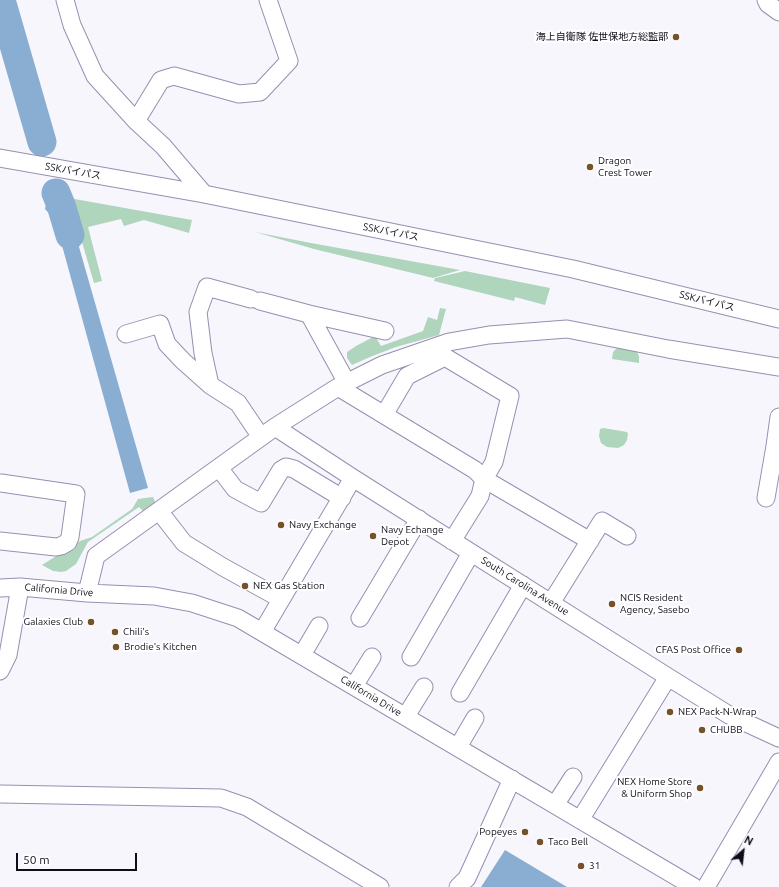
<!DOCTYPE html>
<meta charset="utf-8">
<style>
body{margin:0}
#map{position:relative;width:779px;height:887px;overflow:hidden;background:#f8f6fd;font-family:Ubuntu,sans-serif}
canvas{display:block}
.north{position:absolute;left:723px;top:831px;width:40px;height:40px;-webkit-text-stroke:3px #fff;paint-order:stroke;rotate:28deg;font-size:11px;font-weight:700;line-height:16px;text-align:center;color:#100d19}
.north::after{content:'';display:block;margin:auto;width:14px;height:18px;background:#100d19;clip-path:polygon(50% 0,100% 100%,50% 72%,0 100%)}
.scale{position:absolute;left:16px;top:853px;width:121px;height:18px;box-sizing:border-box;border:2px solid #100d19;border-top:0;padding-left:5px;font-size:12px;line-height:14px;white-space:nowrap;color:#100d19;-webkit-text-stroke:3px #fff;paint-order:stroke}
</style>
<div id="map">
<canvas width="779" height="887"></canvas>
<div class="north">N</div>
<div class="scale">50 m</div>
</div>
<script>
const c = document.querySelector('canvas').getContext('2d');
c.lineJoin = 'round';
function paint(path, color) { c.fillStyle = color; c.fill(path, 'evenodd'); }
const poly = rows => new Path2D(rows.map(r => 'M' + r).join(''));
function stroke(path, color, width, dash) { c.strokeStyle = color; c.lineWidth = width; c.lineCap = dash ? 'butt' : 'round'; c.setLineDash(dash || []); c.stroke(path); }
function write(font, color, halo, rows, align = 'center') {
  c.font = font + ' Ubuntu,"Noto Sans JP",sans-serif'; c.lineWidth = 4; c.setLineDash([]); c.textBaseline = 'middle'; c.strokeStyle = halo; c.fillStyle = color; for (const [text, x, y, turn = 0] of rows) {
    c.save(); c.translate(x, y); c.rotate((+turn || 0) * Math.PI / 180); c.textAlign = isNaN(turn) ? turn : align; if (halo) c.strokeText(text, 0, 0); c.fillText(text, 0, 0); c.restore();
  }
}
const green = poly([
 [69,198,192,220,189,233,144,220,124,226,121,219,88,227,102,281,94,283],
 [255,232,311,243,460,270,433,278,314,249],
 [465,271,550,288,545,305,515,297,514,301,434,281,435,278],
 [440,308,446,309,439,335,396,347,370,357,352,365,347,358,347,352,356,346,375,336,381,346,423,331,428,317,437,320],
 [622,346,631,348,637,352,639,356,639,363,612,359,613,352,617,348],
 [603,428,627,432,628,434,627,440,624,445,618,448,607,447,601,443,599,436,600,429],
 [153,497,156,504,144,512,139,507,88,542,76,564,66,571,61,572,53,571,42,565,80,541,92,537,132,509,138,499]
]);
const water = poly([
 [51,198,65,198,148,488,130,493,55,220,45,209,47,200],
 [505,850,567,887,481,887]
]);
const river = poly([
 [1,0,42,142],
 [56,193,61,205,70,235]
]);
const minor = poly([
 [65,0,72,25,95,76,136,121,163,146,204,194],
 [766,0,768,4,779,12],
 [136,121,161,80,174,76,239,94,260,92,289,61,268,0],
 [0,158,204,194,573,269,779,319],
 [260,301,309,314,347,383],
 [309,314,385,331],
 [126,334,160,324,167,344,183,361,210,385,238,403,261,437],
 [210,385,203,353,198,312,207,287,251,299],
 [338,387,475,470,484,479,480,496,452,541],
 [384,415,407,376,445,357,510,396,494,462,484,479,590,541],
 [779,417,775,446,779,446],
 [275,427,353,478,668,677,729,715,779,738],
 [219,468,235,489,261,503,281,470,286,467,294,469,342,498],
 [766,498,775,446],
 [159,511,184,543,223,567,281,599],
 [0,541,56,547,61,546,68,542,70,537,76,494,1,483],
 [0,588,20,587,87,593,154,596,192,603,238,618,694,887],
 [87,593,96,556,275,427,338,387,382,365,449,342,489,335,567,329,668,349,779,367],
 [551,603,602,521,627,536],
 [360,618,419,519],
 [262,632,353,478],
 [302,655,319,626],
 [411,657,471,553],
 [0,671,8,655,20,587],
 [354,686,372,657],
 [460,693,523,585],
 [406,716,424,687],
 [458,747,475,718],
 [0,794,221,798,247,807,380,887],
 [555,805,573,777],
 [580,820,668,677],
 [458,887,467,878,512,779],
 [706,887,779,762]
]);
const markers = [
 [676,37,4,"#735329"],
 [590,167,4,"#735329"],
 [281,525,4,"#735329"],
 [373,536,4,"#735329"],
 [245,586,4,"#735329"],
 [612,604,4,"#735329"],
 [91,622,4,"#735329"],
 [115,632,4,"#735329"],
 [116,647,4,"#735329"],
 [739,650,4,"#735329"],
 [670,712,4,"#735329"],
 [702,730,4,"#735329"],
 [700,788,4,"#735329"],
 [525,832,4,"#735329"],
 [540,842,4,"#735329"],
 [581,866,4,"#735329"]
];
const poiNames = [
 ["海上自衛隊 佐世保地方総監部",668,37,"right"],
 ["Dragon",598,161],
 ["Crest Tower",598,173],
 ["Navy Exchange",289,525],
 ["Navy Echange",381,530],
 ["Depot",381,542],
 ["NEX Gas Station",253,586],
 ["NCIS Resident",620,598],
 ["Agency, Sasebo",620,610],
 ["Galaxies Club",83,622,"right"],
 ["Chili's",123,632],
 ["Brodie's Kitchen",124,647],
 ["CFAS Post Office",731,650,"right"],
 ["NEX Pack-N-Wrap",678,712],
 ["CHUBB",710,730],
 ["NEX Home Store",692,782,"right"],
 ["& Uniform Shop",692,794,"right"],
 ["Popeyes",517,832,"right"],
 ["Taco Bell",548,842],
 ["31",589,866]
];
const streetNames = [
 ["SSKバイパス",73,171,10],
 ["SSKバイパス",391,232,11],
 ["SSKバイパス",707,301,14],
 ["South Carolina Avenue",525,586,32],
 ["California Drive",59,590,5],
 ["California Drive",371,696,31]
];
paint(green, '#afd5bd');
paint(water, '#89aed2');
stroke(river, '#89aed2', 29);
stroke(minor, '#978fb0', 19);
stroke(minor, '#fff', 17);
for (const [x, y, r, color] of markers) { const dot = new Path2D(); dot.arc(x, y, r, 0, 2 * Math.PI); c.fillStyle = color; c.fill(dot); stroke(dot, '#fff', 1.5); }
write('10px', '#100d19', '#fff', poiNames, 'left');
write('10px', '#100d19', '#fff', streetNames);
</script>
